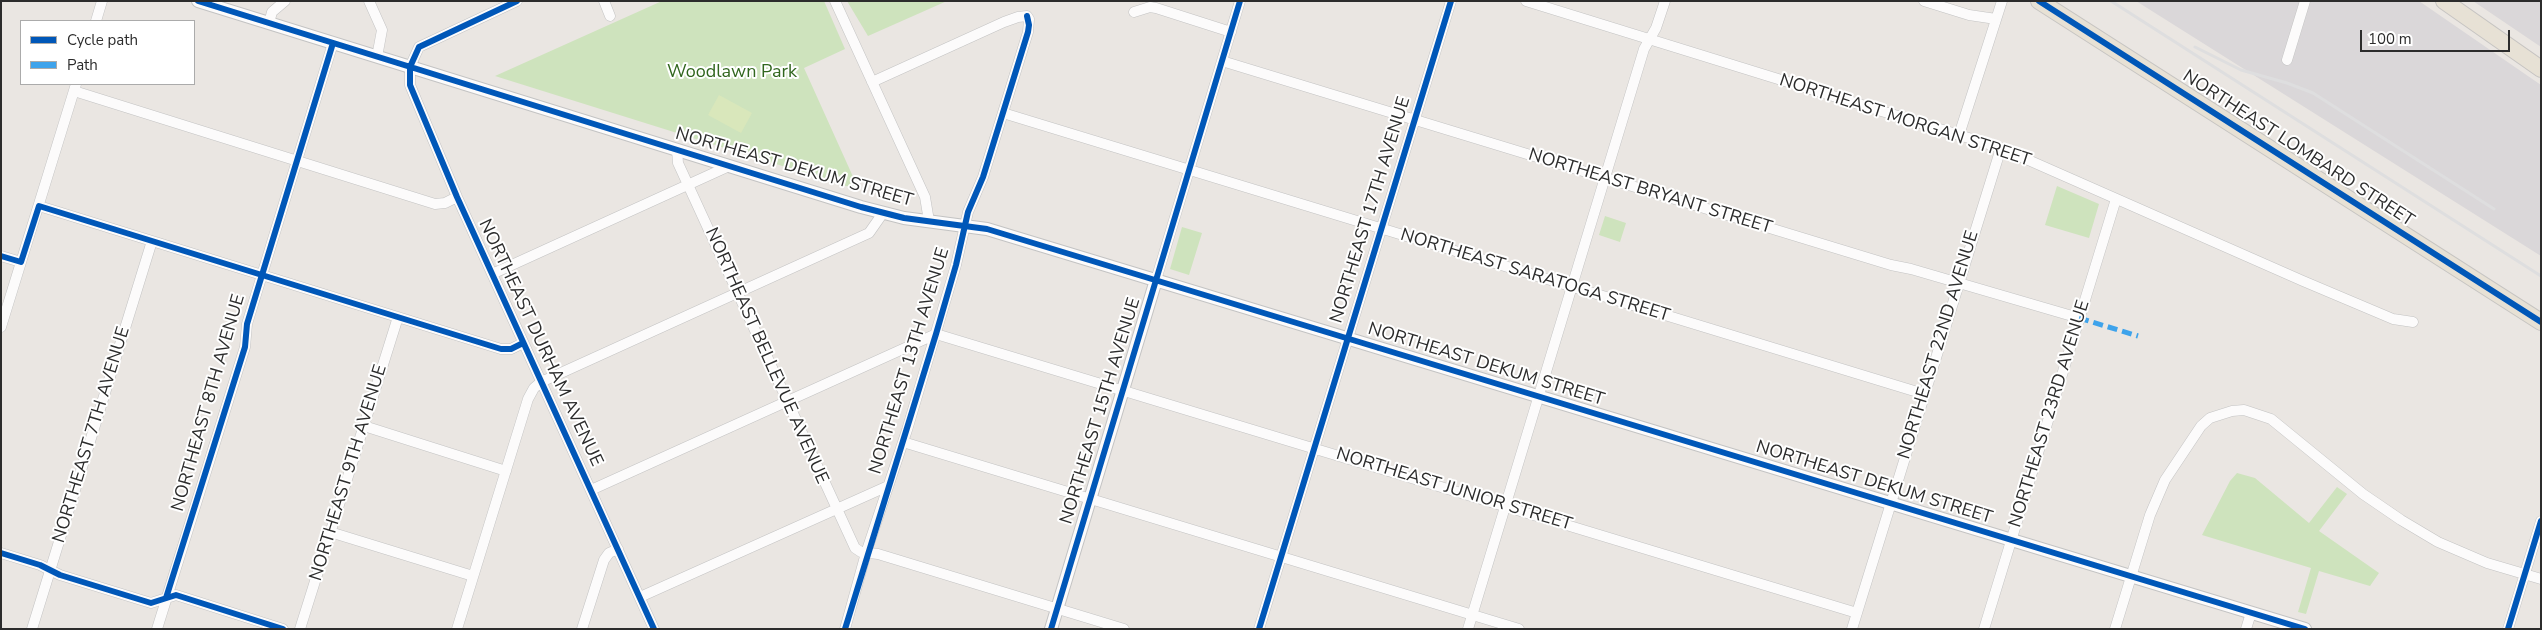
<!DOCTYPE html>
<style>
body{margin:0}
#map{position:relative;width:2542px;height:630px;overflow:hidden;background:#eae6e2;font-family:"Nunito Sans",sans-serif}
canvas{display:block}
.frame{position:absolute;inset:0;border:2px solid #2c2c2c;pointer-events:none}
.legend{position:absolute;left:20px;top:20px;width:175px;height:65px;box-sizing:border-box;background:#fff;border:1px solid #ababab;margin:0;padding:6px 9px;list-style:none;font-size:15px;color:#2c2c2c}
.legend li{display:flex;align-items:center;gap:10px;height:25px}
.legend b{width:25px;border:1px solid #ababab}
.scale{position:absolute;left:2360px;top:30px;width:150px;height:22px;box-sizing:border-box;border:2px solid #2c2c2c;border-top:0;padding-left:6px;font-size:15px;line-height:18px;white-space:nowrap;color:#2c2c2c;-webkit-text-stroke:4px #fff;paint-order:stroke}
</style>
<div id="map">
<canvas width="2542" height="630"></canvas>
<div class="frame"></div>
<ul class="legend">
<li><b style="height:6px;background:#0057b8"></b>Cycle path</li>
<li><b style="height:6px;background:#3ea3eb"></b>Path</li>
</ul>
<div class="scale">100 m</div>
</div>
<script>
const c = document.querySelector('canvas').getContext('2d');
c.lineJoin = 'round';
function paint(path, color) { c.fillStyle = color; c.fill(path, 'evenodd'); }
const poly = rows => new Path2D(rows.map(r => 'M' + r).join(''));
function stroke(path, color, width, dash) { c.strokeStyle = color; c.lineWidth = width; c.lineCap = dash ? 'butt' : 'round'; c.setLineDash(dash || []); c.stroke(path); }
function write(font, color, halo, rows, align = 'center') {
  c.font = font + ' "Nunito Sans",sans-serif'; c.lineWidth = 4; c.setLineDash([]); c.textBaseline = 'middle'; c.strokeStyle = halo; c.fillStyle = color; for (const [text, x, y, turn = 0] of rows) {
    c.save(); c.translate(x, y); c.rotate((+turn || 0) * Math.PI / 180); c.textAlign = isNaN(turn) ? turn : align; if (halo) c.strokeText(text, 0, 0); c.fillText(text, 0, 0); c.restore();
  }
}
const industrial = poly([
 [2136,1,2419,1,2541,85,2541,256],
 [2473,1,2541,1,2541,47]
]);
const green = poly([
 [662,1,824,1,845,49,804,68,859,190,495,76],
 [847,1,947,1,868,36],
 [2057,186,2099,204,2089,238,2045,225],
 [1605,216,1626,223,1620,242,1599,235],
 [1182,227,1202,233,1189,275,1170,269],
 [2237,473,2255,478,2309,523,2337,487,2347,494,2319,531,2379,573,2370,586,2319,571,2306,614,2298,612,2311,568,2202,535,2230,481]
]);
const pitch = poly([
 [719,95,752,113,741,133,708,115]
]);
const minor = poly([
 [369,1,382,30,377,57],
 [517,1,419,47,410,67,410,85,457,197,654,629],
 [604,1,610,16],
 [835,1,925,197,929,221],
 [1526,1,2001,148,2303,281,2393,319,2413,322],
 [1924,1,1969,15,1996,19],
 [1134,12,1150,7,1156,8,1231,32],
 [96,21,102,1],
 [269,23,272,12,285,1],
 [2287,60,2305,1],
 [1222,61,1891,265,1911,269,2079,318],
 [74,91,435,204,445,203,457,197],
 [1003,113,1924,394],
 [1959,135,2002,1],
 [677,150,678,163,855,548,861,552,878,554,1124,629],
 [39,206,501,349,511,349,523,343],
 [1,256,21,262],
 [492,274,727,167],
 [1156,280,1240,1],
 [1,327,76,84],
 [364,426,506,471],
 [903,442,1519,629],
 [591,490,936,334,1857,613],
 [330,532,473,576],
 [1,553,40,565,60,575,151,603,176,595,283,629],
 [640,597,888,486],
 [32,629,152,241],
 [157,629,245,347,247,324,333,43],
 [300,629,398,317],
 [457,629,528,399,534,388,541,382,869,233,883,213],
 [582,629,604,560,609,553,618,549],
 [845,629,866,553,907,430,956,265,968,212,983,177,1028,32,1029,19,1027,16,1018,17,1004,22,872,82],
 [1259,629,1451,1],
 [1468,629,1644,49,1656,28,1665,1],
 [1852,629,2001,148],
 [1984,629,2116,199],
 [2115,629,2150,515,2165,480,2201,426,2210,418,2232,411,2244,410,2271,419,2363,494,2401,520,2438,542,2487,563,2541,579],
 [2246,629,2251,613],
 [2508,629,2541,521]
]);
const tertiary = poly([
 [198,1,861,207,904,218,987,229,2305,629],
 [1051,629,1156,280]
]);
const primary = poly([
 [2039,1,2541,322],
 [2444,1,2541,69]
]);
const rail = poly([
 [2111,1,2541,276],
 [2195,47,2241,70,2287,83,2313,93,2494,209]
]);
const quiet = poly([
 [2079,318,2138,336]
]);
const cycleway = poly([
 [198,1,861,207,904,218,987,229,2305,629],
 [517,1,419,47,410,67,410,85,457,197,654,629],
 [2039,1,2541,322],
 [1,256,21,262,39,206,501,349,511,349,523,343],
 [1,553,40,565,60,575,151,603,176,595,283,629],
 [166,598,245,347,247,324,333,43],
 [845,629,936,334,956,265,968,212,983,177,1028,32,1029,25,1027,16],
 [1051,629,1240,1],
 [1259,629,1451,1],
 [2508,629,2541,521]
]);
const parkNames = [
 ["Woodlawn Park",732,73]
];
const streetNames = [
 ["NORTHEAST MORGAN STREET",1905,121,18],
 ["NORTHEAST LOMBARD STREET",2298,149,33],
 ["NORTHEAST DEKUM STREET",794,168,16],
 ["NORTHEAST BRYANT STREET",1650,192,17],
 ["NORTHEAST 17TH AVENUE",1371,210,-73],
 ["NORTHEAST SARATOGA STREET",1535,276,17],
 ["NORTHEAST DURHAM AVENUE",540,343,65],
 ["NORTHEAST 22ND AVENUE",1939,345,-73],
 ["NORTHEAST BELLEVUE AVENUE",766,356,66],
 ["NORTHEAST 13TH AVENUE",910,361,-73],
 ["NORTHEAST DEKUM STREET",1486,365,17],
 ["NORTHEAST 8TH AVENUE",209,403,-74],
 ["NORTHEAST 15TH AVENUE",1101,411,-73],
 ["NORTHEAST 23RD AVENUE",2050,414,-73],
 ["NORTHEAST 7TH AVENUE",92,435,-73],
 ["NORTHEAST 9TH AVENUE",349,473,-73],
 ["NORTHEAST DEKUM STREET",1874,483,17],
 ["NORTHEAST JUNIOR STREET",1454,490,17]
];
paint(industrial, '#dad7d9');
paint(green, '#cee3bd');
paint(pitch, '#d9e7bb');
stroke(minor, '#c3c3c3', 11);
stroke(tertiary, '#c3c3c3', 14);
stroke(primary, '#c6c4c2', 18);
stroke(minor, '#fcfbfb', 10);
stroke(tertiary, '#fcfbfb', 12);
stroke(primary, '#e7e1d5', 16);
stroke(rail, '#dededf', 3);
stroke(quiet, '#3ea3eb', 5, [10, 5]);
stroke(cycleway, '#0057b8', 6);
write('18px', '#31661e', '#fff', parkNames);
write('18px', '#2c2c2c', '#fff', streetNames);
</script>
